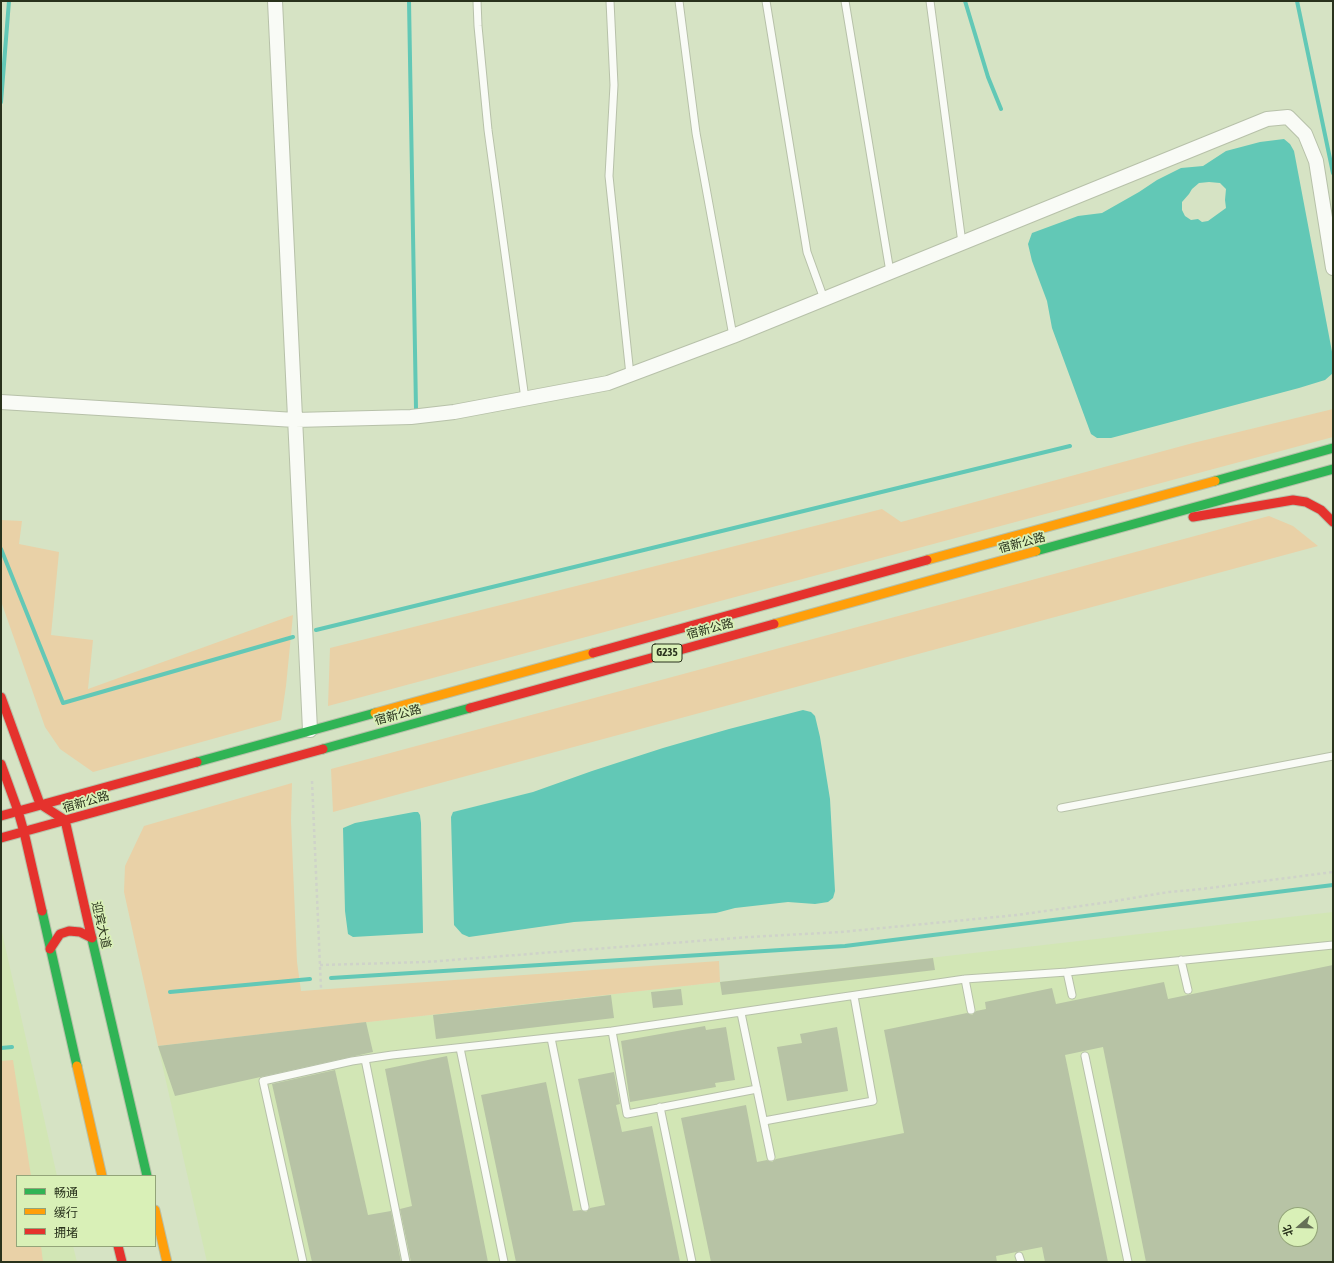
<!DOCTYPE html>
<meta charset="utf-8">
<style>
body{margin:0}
#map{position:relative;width:1334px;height:1263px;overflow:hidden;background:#d6e3c4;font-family:"Asap Condensed","Noto Sans SC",sans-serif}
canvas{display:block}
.frame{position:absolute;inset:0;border:2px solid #29321c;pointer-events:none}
.legend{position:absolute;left:16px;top:1175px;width:140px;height:72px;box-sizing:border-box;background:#d9f0b7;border:1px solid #93a479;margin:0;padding:5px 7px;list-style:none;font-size:12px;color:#29321c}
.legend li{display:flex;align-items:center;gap:8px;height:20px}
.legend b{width:20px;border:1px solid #93a479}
.north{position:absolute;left:1278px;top:1207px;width:40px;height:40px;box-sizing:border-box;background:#d9f0b7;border:1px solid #93a479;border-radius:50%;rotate:250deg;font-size:11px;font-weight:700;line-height:16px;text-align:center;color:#29321c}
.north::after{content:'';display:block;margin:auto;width:14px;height:18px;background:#667057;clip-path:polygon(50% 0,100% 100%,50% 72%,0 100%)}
</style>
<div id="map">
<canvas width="1334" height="1263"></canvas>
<div class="frame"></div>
<ul class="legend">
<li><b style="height:5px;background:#30b455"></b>畅通</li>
<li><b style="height:5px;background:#ff9f0a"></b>缓行</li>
<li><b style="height:5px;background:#e5322d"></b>拥堵</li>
</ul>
<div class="north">北</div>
</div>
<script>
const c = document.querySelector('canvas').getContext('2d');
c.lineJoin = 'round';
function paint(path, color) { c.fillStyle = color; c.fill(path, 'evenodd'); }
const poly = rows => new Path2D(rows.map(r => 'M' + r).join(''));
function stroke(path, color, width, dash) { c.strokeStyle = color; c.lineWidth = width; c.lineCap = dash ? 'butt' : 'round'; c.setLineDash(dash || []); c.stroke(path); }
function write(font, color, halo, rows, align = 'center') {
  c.font = font + ' "Asap Condensed","Noto Sans SC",sans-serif'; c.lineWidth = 3.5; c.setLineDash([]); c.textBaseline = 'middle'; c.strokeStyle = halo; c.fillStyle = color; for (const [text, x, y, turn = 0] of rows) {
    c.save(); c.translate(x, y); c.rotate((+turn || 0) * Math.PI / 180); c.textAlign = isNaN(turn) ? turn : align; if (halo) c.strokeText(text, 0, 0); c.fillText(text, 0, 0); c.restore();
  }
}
const built = poly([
 [1333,912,1333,1262,207,1262,158,1046],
 [1286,1215,1310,1215,1310,1239,1286,1239],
 [1,928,57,1176,17,1176,17,1246,73,1246,77,1262,1,1262]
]);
const green = poly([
 [1333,409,1333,437,328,706,330,648,882,509,901,522,1193,443],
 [1269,516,1293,526,1318,546,333,812,331,769],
 [1,520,22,521,19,544,59,552,51,635,93,640,88,689,293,615,286,686,281,720,93,772,60,749,45,727,1,601],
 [292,783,291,821,297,962,301,991,719,961,720,982,158,1046,124,892,125,866,144,826],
 [13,1060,31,1176,17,1176,17,1246,41,1246,43,1262,1,1262,1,1061]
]);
const water = poly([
 [1284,139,1290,144,1294,151,1333,357,1333,373,1325,380,1299,388,1111,438,1097,438,1091,434,1052,328,1047,301,1032,261,1028,244,1032,233,1078,216,1102,213,1139,192,1157,180,1181,168,1203,166,1226,151,1260,142],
 [1209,182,1220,183,1226,189,1225,200,1226,208,1208,221,1202,222,1198,219,1191,220,1185,216,1182,210,1182,202,1189,194,1192,189,1199,183],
 [803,710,811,712,815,716,820,737,830,799,835,891,833,898,828,902,815,904,788,902,735,908,716,913,574,922,469,937,462,934,454,925,451,817,453,812,533,792,592,771,663,748,729,729],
 [414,812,418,812,420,815,421,823,423,933,353,937,348,934,345,911,343,828,355,823]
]);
const stream = poly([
 [409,1,416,409],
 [965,1,988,77,1001,109],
 [1297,1,1333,173],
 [1,102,9,1],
 [1,549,63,703,293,637],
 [316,630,1070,446],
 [331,978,845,946,1333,885],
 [170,992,310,979],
 [1,1048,12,1047]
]);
const building = poly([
 [933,958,935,970,722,995,720,982],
 [1333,965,1333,1262,1146,1262,1103,1047,1065,1055,1108,1262,1045,1262,1042,1247,996,1256,997,1262,711,1262,681,1118,746,1105,757,1162,767,1160,772,1162,776,1159,904,1133,884,1030,967,1013,972,1015,976,1011,986,1009,985,1002,1052,988,1056,1004,1164,982,1168,999],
 [1286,1215,1310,1215,1310,1239,1286,1239],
 [681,989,683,1005,653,1008,651,992],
 [611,995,614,1018,436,1039,433,1015],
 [366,1022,373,1052,175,1096,158,1046],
 [705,1026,706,1030,726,1027,735,1080,715,1083,716,1087,630,1102,621,1041],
 [837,1027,848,1091,787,1101,777,1047,802,1043,800,1034],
 [447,1056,488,1262,411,1262,400,1209,412,1206,385,1069],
 [335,1070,368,1215,391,1211,401,1262,312,1262,272,1084],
 [614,1072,620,1104,616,1105,622,1132,652,1126,680,1262,516,1262,481,1095,546,1082,573,1211,581,1210,586,1212,590,1208,605,1205,578,1079]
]);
const path = poly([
 [312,781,321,989],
 [320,965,426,962,749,937,841,932,1017,915,1109,902,1169,892,1202,889,1333,872]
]);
const lane = poly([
 [477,1,478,26,488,130,525,399],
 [610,1,614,85,609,176,630,375],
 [679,1,696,133,733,336],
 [766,1,807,252,824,299],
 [845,1,890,272],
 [930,1,962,243],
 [1061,808,1333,756],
 [1181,960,1188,990],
 [1067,972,1072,995],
 [965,979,971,1010],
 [741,1013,771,1157],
 [612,1031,627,1114,757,1089],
 [551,1038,585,1207],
 [460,1048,504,1262],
 [1085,1056,1128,1262],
 [365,1059,406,1262],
 [660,1107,692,1262],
 [764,1121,873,1101,854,996],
 [1019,1256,1021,1262],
 [303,1262,263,1081,352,1061,392,1055,612,1031,965,979,1067,972,1333,945]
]);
const street = poly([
 [275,1,310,730],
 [1,402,295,420,411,417,454,412,608,383,733,336,1267,119,1288,117,1305,134,1316,161,1333,268]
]);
const fast = poly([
 [1215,481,1333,448],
 [1036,551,1333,469],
 [323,749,470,708],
 [197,762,375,713],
 [42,911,77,1066],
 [91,935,147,1176]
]);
const slow = poly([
 [927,560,1215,481],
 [774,624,1036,551],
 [375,713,593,653],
 [77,1066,102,1176],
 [155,1210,167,1262]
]);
const jam = poly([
 [1193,517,1293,500,1306,502,1321,510,1333,522],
 [593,653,927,560],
 [1,697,40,804,65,820,91,935],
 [470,708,774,624],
 [1,764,18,811,24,832,42,911],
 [1,816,197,762],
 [1,838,323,749],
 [50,949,60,934,69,931,80,932,92,938],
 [118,1246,122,1262]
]);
const shields = [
 [667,653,30]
];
const shieldNames = [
 ["G235",667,653]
];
const streetNames = [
 ["宿新公路",1022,543,-15],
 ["宿新公路",710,629,-15],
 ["宿新公路",398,715,-15],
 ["宿新公路",86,802,-16],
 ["迎宾大道",101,925,77]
];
paint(built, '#d2e6b5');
paint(green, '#e9d1a7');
paint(water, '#62c8b6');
stroke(stream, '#62c8b6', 4);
paint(building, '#b7c3a5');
stroke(lane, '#b7c1a9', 9);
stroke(street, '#b7c1a9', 16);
stroke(fast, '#b7c1a9', 11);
stroke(slow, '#b7c1a9', 11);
stroke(jam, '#b7c1a9', 11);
stroke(path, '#cfd3c9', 2.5, [3, 3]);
stroke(lane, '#f9fbf6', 7);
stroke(street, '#f9fbf6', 14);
stroke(fast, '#30b455', 9);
stroke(slow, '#ff9f0a', 9);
stroke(jam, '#e5322d', 9);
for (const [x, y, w] of shields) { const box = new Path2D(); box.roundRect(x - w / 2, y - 9, w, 18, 3); c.fillStyle = '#d9f0b7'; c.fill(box); stroke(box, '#29321c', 1); }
write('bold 11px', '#29321c', null, shieldNames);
write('12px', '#29321c', '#d9f0b7', streetNames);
</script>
